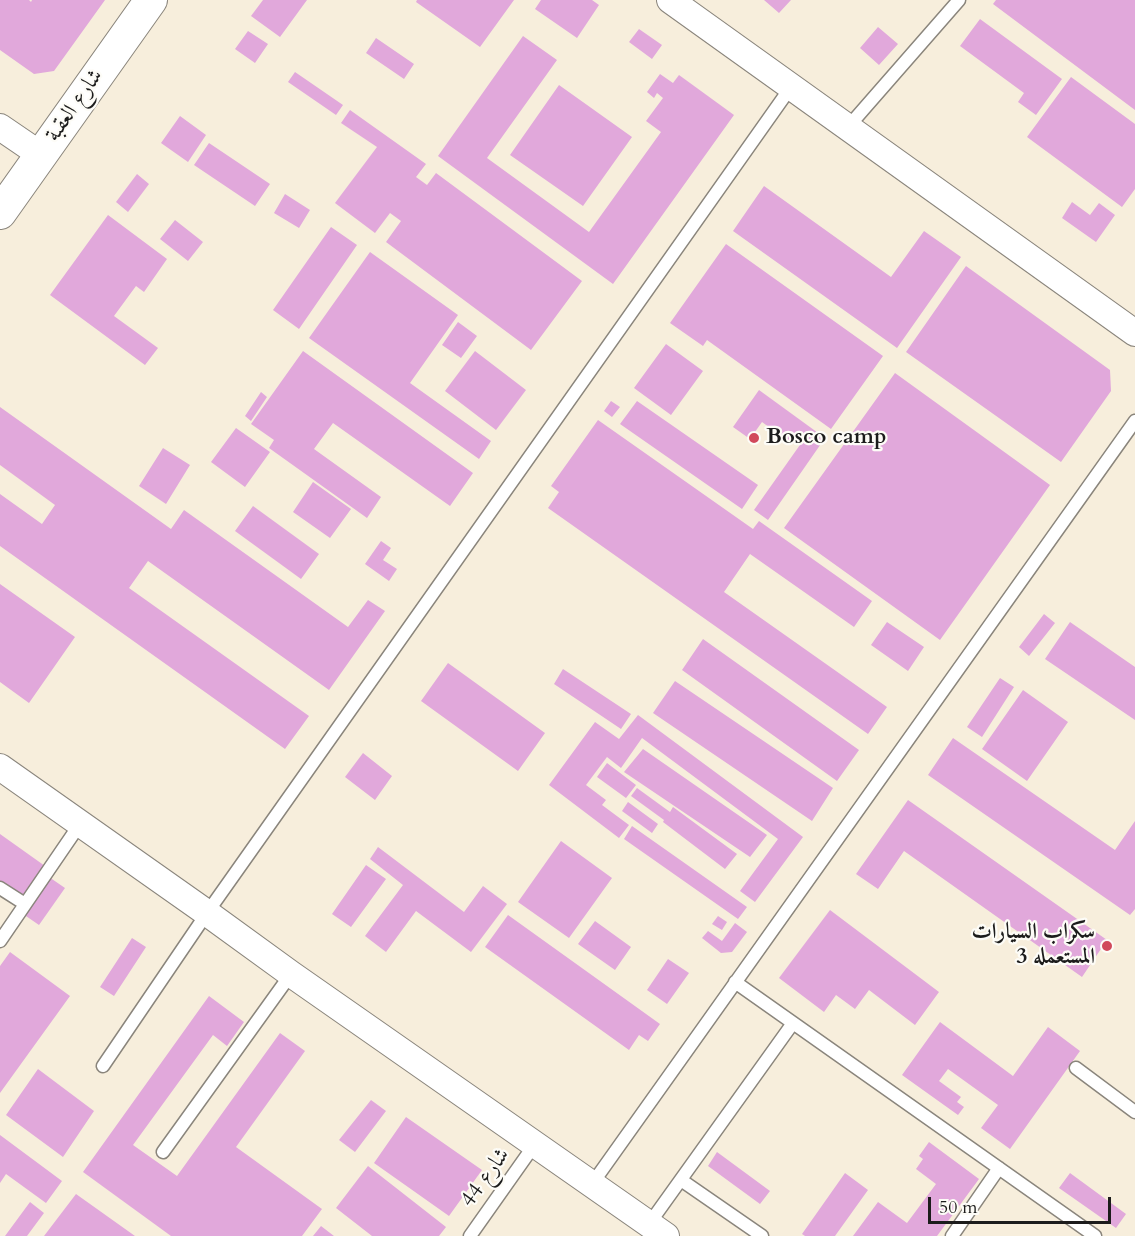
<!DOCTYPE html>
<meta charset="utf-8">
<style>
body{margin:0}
#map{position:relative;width:1135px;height:1236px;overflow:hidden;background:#f7eedc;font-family:Cardo,serif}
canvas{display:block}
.scale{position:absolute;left:928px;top:1197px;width:183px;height:27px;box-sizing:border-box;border:3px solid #1c1c1c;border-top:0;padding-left:8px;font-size:18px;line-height:21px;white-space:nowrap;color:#1c1c1c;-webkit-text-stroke:4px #fdfcf7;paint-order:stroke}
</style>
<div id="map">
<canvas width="1135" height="1236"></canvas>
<div class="scale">50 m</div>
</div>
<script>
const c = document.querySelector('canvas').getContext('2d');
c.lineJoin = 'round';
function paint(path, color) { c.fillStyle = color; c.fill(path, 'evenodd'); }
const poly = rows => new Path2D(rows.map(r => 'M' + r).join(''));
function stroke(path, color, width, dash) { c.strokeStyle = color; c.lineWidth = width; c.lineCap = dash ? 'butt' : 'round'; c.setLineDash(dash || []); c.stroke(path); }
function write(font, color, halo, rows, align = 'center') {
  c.font = font + ' Cardo,Amiri,serif'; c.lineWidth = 4.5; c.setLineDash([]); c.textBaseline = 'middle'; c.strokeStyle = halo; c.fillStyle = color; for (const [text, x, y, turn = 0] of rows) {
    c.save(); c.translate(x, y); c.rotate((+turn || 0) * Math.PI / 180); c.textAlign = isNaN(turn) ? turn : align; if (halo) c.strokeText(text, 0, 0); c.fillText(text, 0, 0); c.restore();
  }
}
const building = poly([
 [0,0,29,0,31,2,32,0,105,0,54,71,34,74,0,50],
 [263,0,307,0,280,37,251,16],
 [417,0,514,0,480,47,416,2],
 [541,0,592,0,599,5,577,38,535,9],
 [764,0,791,0,779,13],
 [996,0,1135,0,1135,110,993,4],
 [980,19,1062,79,1036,115,1018,102,1024,93,960,46],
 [878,27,898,44,879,65,860,48],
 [639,29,662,45,652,59,629,42],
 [248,31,268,44,255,63,235,49],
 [523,36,557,60,487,158,589,232,661,132,646,121,663,98,657,93,654,98,647,92,660,74,673,83,679,75,734,115,613,284,438,156],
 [376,38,414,64,404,79,366,53],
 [295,72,343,105,336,115,288,82],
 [1071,77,1135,124,1135,189,1122,207,1027,137],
 [559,85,632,137,583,206,510,155],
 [350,110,426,164,416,177,427,185,436,173,582,281,531,350,386,242,401,221,390,213,375,233,335,203,377,147,341,123],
 [180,116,206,135,188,162,161,143],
 [209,143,270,184,255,206,194,165],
 [137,174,149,184,128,212,116,202],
 [764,186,891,277,924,231,961,257,897,348,733,231],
 [285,194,310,210,299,228,274,213],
 [1072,202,1090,215,1099,203,1115,215,1096,242,1062,218],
 [108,215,167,259,144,292,136,286,114,316,158,348,145,365,50,295],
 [175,220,203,242,188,261,160,239],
 [331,227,357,245,299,329,273,310],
 [726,244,883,356,831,429,707,340,703,346,670,323],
 [370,252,458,315,410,383,491,441,479,459,309,338],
 [966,266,1110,370,1111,391,1061,462,906,352],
 [458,322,477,336,461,358,442,345],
 [666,344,703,371,671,415,634,388],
 [303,351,473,473,450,506,333,423,314,449,381,497,367,518,269,448,274,440,251,424],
 [475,351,526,390,496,430,445,391],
 [895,373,1050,485,940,640,784,528],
 [759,390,825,438,768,520,754,510,802,442,792,434,788,441,762,422,750,439,733,427],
 [261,392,267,397,251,421,245,416],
 [611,401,620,407,612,417,604,411],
 [637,401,758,485,742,509,620,424],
 [0,407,171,529,184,510,348,627,368,600,385,611,329,690,148,561,129,588,309,716,285,749,0,546,0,494,42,524,55,505,0,465],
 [598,420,753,529,759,521,872,601,854,627,750,554,724,592,887,707,868,734,548,508,559,492,551,486],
 [236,428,270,452,245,487,211,462],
 [163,448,190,465,166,504,139,486],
 [313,482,351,509,330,538,293,512],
 [253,506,319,554,301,579,235,531],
 [381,541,391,548,383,560,397,569,389,581,365,564],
 [0,584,75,637,29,703,0,682],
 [1044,614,1055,623,1029,656,1019,647],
 [887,622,924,647,908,671,871,645],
 [1070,622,1135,667,1135,720,1045,659],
 [703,639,859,750,837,781,682,670],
 [448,663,545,733,518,771,421,701],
 [563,669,631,714,621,729,554,684],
 [1000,678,1014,687,982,737,967,727],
 [675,681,833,788,812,821,653,713],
 [1023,690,1068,722,1027,781,982,749],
 [638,715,803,837,755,902,740,891,778,839,642,738,621,768,607,757,586,785,606,800,602,805,629,825,619,838,549,785,595,722,619,739],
 [953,738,1115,850,1135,821,1135,909,1130,915,928,775],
 [643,749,767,835,750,857,624,772],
 [363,753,392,776,375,800,345,777],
 [607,763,636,785,626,798,597,777],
 [637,788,670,812,673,807,737,854,725,869,663,822,664,820,631,796],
 [908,800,1107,940,1082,977,904,851,878,889,856,874],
 [628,802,658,824,652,833,622,811],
 [632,826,747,907,738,919,624,839],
 [0,834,45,866,24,897,0,881],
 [561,841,612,878,569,938,518,902],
 [378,847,464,912,483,886,507,904,471,952,416,911,386,952,365,936,403,885,370,859],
 [366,865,386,879,351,927,332,914],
 [49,877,65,888,39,925,23,914],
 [830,910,939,992,915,1025,869,990,855,1009,836,995,824,1012,779,978],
 [508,915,660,1024,648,1041,639,1035,629,1050,485,947],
 [718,916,727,922,722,930,712,924],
 [595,921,631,947,615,970,578,944],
 [735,923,747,932,732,952,721,953,702,938,708,931,722,941],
 [132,938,146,947,114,996,100,987],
 [10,952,70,996,0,1093,0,966],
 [668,959,689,973,667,1004,647,990],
 [209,996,244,1022,227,1046,213,1035,133,1145,177,1176,280,1033,305,1051,236,1147,322,1209,302,1236,171,1236,83,1172],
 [940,1022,1013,1076,1048,1027,1080,1051,1010,1149,981,1128,998,1105,948,1069,939,1081,961,1097,957,1102,964,1107,958,1115,902,1075],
 [38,1069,94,1111,63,1157,6,1115],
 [371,1100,386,1111,355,1152,339,1140],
 [406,1117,482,1170,449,1216,374,1163],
 [0,1135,62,1181,46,1203,6,1174,0,1183],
 [929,1142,979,1179,937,1236,853,1236,878,1202,907,1223,936,1184,916,1169,923,1159,919,1156],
 [717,1152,770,1191,760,1204,708,1166],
 [368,1166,446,1227,439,1236,372,1236,336,1208],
 [845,1173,868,1190,835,1236,805,1236,802,1234],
 [1070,1173,1126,1214,1116,1228,1059,1188],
 [76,1194,135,1236,44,1236],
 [30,1202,44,1213,27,1236,5,1236],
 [321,1226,334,1236,313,1236]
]);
const service = poly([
 [848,127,959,0],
 [0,888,25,904],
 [0,941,80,824],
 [735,982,1095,1236],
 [103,1066,207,913,791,87],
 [1076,1068,1135,1112],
 [163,1152,291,974],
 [681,1180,762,1236],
 [592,1184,1135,421],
 [649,1224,793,1023],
 [470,1236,535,1144],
 [952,1236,999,1168]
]);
const minor = poly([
 [670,0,1135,333],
 [0,127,41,155],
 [0,767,207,913,291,974,666,1236]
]);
const tertiary = poly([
 [0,213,151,0]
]);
const markers = [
 [754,438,6,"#d1495b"],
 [1107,946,6,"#d1495b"]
];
const streetNames = [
 ["شارع العقبة",75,106,-55],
 ["شارع 44",486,1178,-54]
];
const poiNames = [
 ["Bosco camp",766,438],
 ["سكراب السيارات",1095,933,"right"],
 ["المستعمله 3",1095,958,"right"]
];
paint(building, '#e1a8db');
stroke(service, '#8a857c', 15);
stroke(minor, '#8a857c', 28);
stroke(tertiary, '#8a857c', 34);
stroke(service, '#fff', 12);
stroke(minor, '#fff', 26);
stroke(tertiary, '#fff', 32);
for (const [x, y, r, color] of markers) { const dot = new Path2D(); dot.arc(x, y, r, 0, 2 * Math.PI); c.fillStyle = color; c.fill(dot); stroke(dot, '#fdfcf7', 2); }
write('22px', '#1c1c1c', '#fdfcf7', streetNames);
write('bold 22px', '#1c1c1c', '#fdfcf7', poiNames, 'left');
</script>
